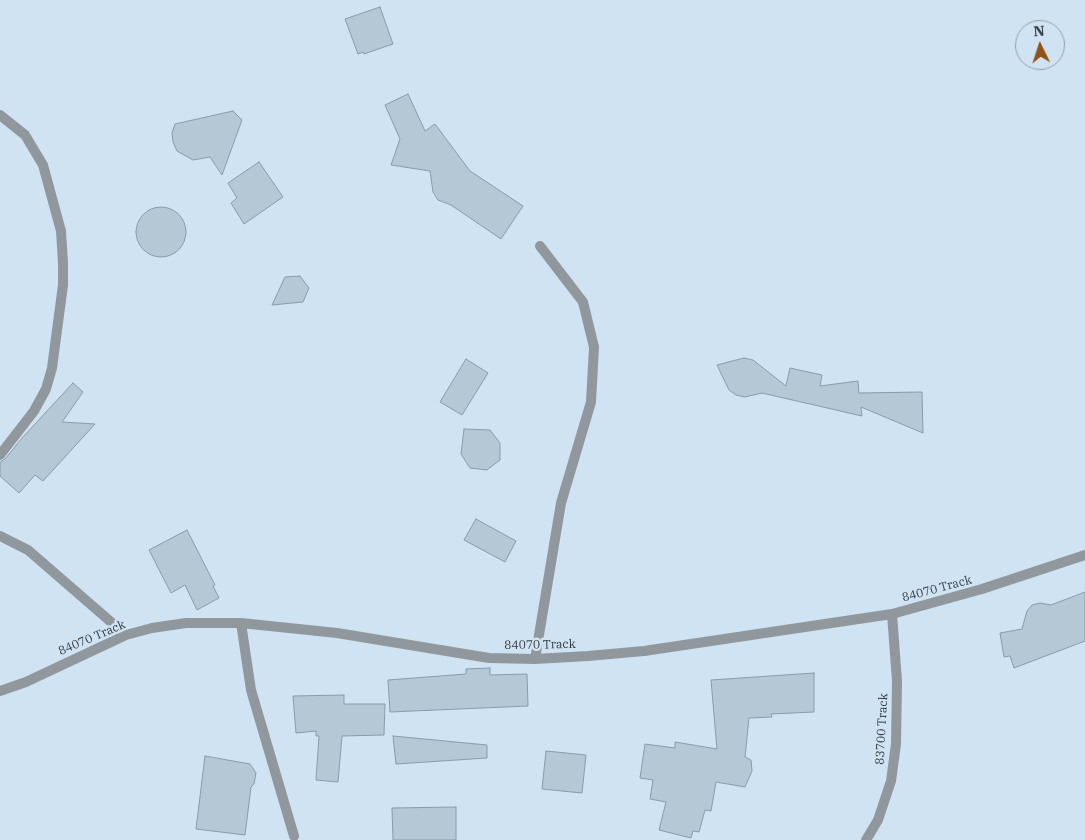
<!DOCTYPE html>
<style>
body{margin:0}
#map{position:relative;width:1085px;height:840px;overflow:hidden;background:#d0e3f2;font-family:"IBM Plex Serif",serif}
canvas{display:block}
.north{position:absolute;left:1015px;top:20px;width:50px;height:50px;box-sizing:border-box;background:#d0e3f2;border:1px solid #92a0ac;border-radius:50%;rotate:356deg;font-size:14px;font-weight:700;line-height:20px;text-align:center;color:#343c42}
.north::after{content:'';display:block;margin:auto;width:18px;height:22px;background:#905315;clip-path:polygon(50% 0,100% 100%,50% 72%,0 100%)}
</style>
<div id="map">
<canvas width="1085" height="840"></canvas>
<div class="north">N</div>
</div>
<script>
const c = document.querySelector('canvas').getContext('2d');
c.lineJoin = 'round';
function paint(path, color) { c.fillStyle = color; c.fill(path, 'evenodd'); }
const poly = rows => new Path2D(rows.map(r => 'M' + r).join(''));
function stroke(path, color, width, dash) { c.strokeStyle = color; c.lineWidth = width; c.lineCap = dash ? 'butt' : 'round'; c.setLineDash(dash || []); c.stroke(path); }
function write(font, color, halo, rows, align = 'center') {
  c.font = font + ' "IBM Plex Serif",serif'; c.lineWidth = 5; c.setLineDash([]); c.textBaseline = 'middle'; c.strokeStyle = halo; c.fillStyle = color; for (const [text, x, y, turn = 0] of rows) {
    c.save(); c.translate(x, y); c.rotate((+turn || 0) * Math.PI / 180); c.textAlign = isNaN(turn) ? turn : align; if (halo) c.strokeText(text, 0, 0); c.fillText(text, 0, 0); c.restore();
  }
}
const building = poly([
 [380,7,393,44,364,54,363,52,358,54,345,19,380,7],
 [408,94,425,131,435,124,470,171,523,206,501,239,451,205,438,200,433,192,430,171,391,165,400,139,385,105,408,94],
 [233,111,242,120,222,175,210,157,193,160,177,151,173,142,172,133,175,124,233,111],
 [259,162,283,197,244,224,231,203,237,198,228,183,259,162],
 '136 232a25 25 0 1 1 50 0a25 25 0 1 1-50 0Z',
 [300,276,309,288,303,302,272,305,285,277,300,276],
 [744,358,753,360,786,386,790,368,822,375,820,386,858,381,859,393,922,392,923,433,861,407,862,416,762,393,745,397,736,395,729,390,717,365,744,358],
 [466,359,488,373,462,415,440,402,466,359],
 [73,383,83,392,62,422,95,424,43,481,35,475,19,493,0,476,0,462,5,459,22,438,73,383],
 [464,429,490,430,500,443,500,460,487,470,470,468,461,454,464,429],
 [476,519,516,541,505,562,464,540,476,519],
 [187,530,215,585,213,586,219,598,197,610,185,585,171,593,149,550,187,530],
 [1085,592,1085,641,1014,668,1010,656,1004,657,1000,633,1022,629,1027,611,1032,605,1040,603,1051,605,1085,592],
 [490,668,490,675,527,674,528,706,390,712,388,680,466,674,466,669,490,668],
 [814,673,814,712,771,714,772,717,749,718,745,757,751,760,752,771,745,787,716,782,711,811,705,810,699,832,693,831,691,838,659,830,666,802,650,799,653,780,640,778,645,744,675,748,675,742,717,749,711,680,814,673],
 [344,695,344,704,385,704,384,735,342,736,338,782,316,780,319,736,316,736,316,731,296,733,293,696,344,695],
 [393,736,487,745,487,758,396,764,393,736],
 [546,751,586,755,582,793,542,789,546,751],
 [205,756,250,764,256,773,254,784,251,787,245,835,196,829,205,756],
 [456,807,456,840,393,840,392,808,456,807]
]);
const street = poly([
 [0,115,25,135,43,165,61,231,63,263,63,285,52,368,46,389,34,411,0,455],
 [0,536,28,550,126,635],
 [241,623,251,690,294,836],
 [535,659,561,503,591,402,594,347,583,302,540,246],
 [0,691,26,682,126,635,152,628,186,623,241,623,337,633,489,658,535,659,588,656,644,651,892,614,982,589,1085,555],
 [866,840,878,820,891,781,896,744,897,681,892,614]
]);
const streetNames = [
 ["84070 Track",937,589,-15],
 ["84070 Track",92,638,-23],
 ["84070 Track",540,645,-1],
 ["83700 Track",882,729,-87]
];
paint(building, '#b4c8d6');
stroke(building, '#889ba9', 1);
stroke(street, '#90989e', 10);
write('12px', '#343c42', '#d0e3f2', streetNames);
</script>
